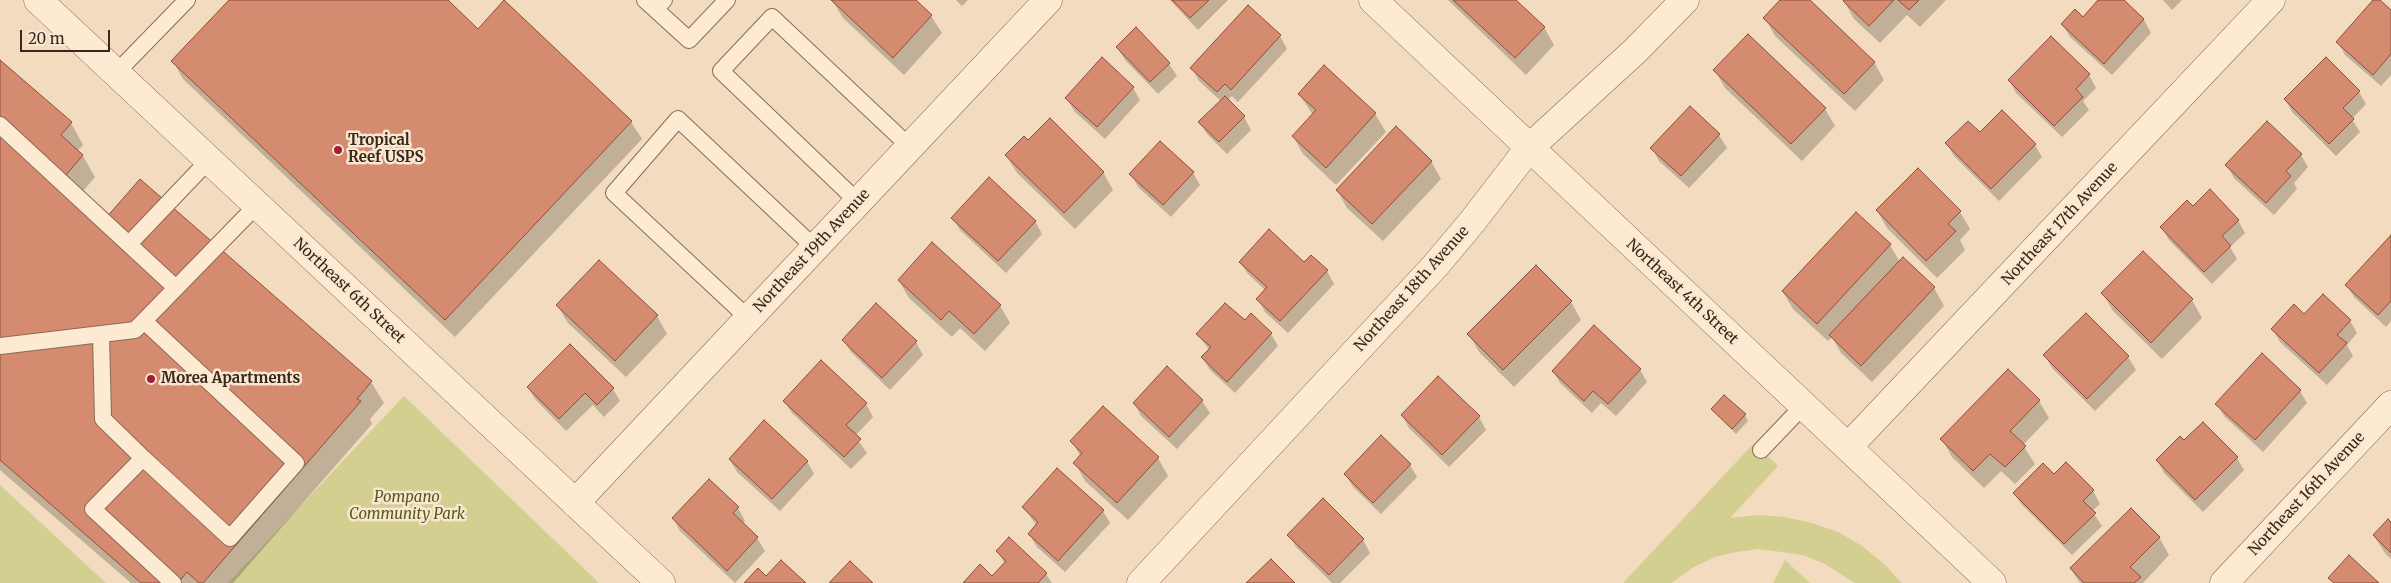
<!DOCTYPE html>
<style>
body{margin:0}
#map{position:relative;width:2391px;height:583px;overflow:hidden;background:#f2dbbf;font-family:Merriweather,serif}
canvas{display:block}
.scale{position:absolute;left:20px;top:30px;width:90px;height:22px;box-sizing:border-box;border:2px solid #3b261b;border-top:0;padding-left:6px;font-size:15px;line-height:18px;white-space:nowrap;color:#3b261b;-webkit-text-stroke:4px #f9e7cf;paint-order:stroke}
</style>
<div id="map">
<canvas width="2391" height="583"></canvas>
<div class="scale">20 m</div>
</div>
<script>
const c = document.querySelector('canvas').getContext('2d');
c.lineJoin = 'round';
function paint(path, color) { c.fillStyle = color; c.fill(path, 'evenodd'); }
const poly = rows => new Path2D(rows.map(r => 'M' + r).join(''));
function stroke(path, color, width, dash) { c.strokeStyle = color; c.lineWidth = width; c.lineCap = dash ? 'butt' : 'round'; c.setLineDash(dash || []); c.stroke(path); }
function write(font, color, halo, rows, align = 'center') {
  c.font = font + ' Merriweather,serif'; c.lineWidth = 5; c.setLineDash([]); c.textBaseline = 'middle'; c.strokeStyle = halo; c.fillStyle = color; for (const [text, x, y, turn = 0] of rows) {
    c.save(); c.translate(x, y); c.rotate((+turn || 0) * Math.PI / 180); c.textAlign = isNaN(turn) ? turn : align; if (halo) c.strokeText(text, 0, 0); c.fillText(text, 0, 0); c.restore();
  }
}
const green = poly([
 [404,396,599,583,228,583],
 [1754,443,1778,466,1730,518,1758,515,1784,517,1812,523,1838,532,1862,546,1883,563,1902,583,1855,583,1823,563,1803,555,1759,549,1736,552,1715,557,1694,567,1671,583,1623,583],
 [0,485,106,583,0,583],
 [1785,560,1810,583,1773,583]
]);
const shadow = poly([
 [230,0,446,0,478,30,631,122,642,139,455,337,183,79,173,61],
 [832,0,914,0,931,16,942,33,904,75,843,18],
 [956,0,968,0,962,6],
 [1170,0,1228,0,1198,30],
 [1448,0,1514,0,1544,27,1554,45,1526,75],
 [1782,0,1808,0,1874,62,1884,80,1855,111,1775,36,1765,18],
 [1846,0,1946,0,1920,27,1907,15,1880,43,1854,19,1844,1],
 [2100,0,2122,0,2144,20,2151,33,2112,75,2070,37,2063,25,2083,19],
 [2163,0,2182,0,2172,10],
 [2375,0,2378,0,2391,11,2391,75,2381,86,2345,55,2338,42],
 [1280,36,1287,49,1238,102,1232,96,1228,100,1244,117,1251,130,1227,154,1207,134,1200,122,1221,101,1199,81,1192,68],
 [2051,38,2089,75,2096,88,2083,101,2089,110,2062,137,2016,93,2009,80],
 [1117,47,1169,64,1177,76,1158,94,1125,60],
 [0,62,71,123,83,145,77,151,83,156,95,177,78,197,371,382,384,403,370,419,372,424,233,583,131,583,0,470],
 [1324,67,1375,114,1386,132,1336,185,1303,154,1293,136,1313,115,1299,94],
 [1715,70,1825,109,1835,126,1802,161,1725,88],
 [1133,88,1140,100,1105,139,1074,111,1067,98],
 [2359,92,2366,104,2352,119,2360,132,2336,156,2292,112,2285,99],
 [1690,107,1719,135,1727,148,1689,188,1659,161,1652,148],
 [1980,133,2035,145,2042,157,1999,201,1954,156,1947,144],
 [1028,142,1103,172,1113,190,1075,229,1017,173,1006,155],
 [2301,155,2308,167,2294,183,2297,189,2274,215,2234,178,2227,165],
 [1431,161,1441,179,1383,241,1347,208,1337,190],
 [1193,173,1200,185,1171,217,1138,187,1131,174],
 [2193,207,2238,220,2245,233,2230,247,2237,259,2212,284,2169,240,2162,228],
 [1877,210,1960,212,1970,229,1960,240,1965,250,1937,278,1887,228],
 [953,218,1035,221,1042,234,1006,273,960,230],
 [2391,236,2391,321,2386,327,2354,297,2347,285],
 [1890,245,1900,262,1903,259,1934,288,1944,306,1872,382,1841,353,1832,337,1828,341,1793,309,1783,292],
 [2143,252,2192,300,2202,318,2162,359,2113,311,2103,294],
 [1311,257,1327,271,1334,284,1288,333,1265,312,1258,299,1265,290,1248,274,1240,262,1304,264],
 [1536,267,1571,302,1581,320,1514,387,1479,352,1469,334],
 [899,281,1000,306,1010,323,985,351,960,328,952,337,909,298],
 [876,304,916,342,923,355,890,390,851,352,843,340],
 [557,305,657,316,667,334,626,377,568,323],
 [2086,315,2128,357,2136,370,2095,411,2052,368,2045,356],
 [2304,316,2350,321,2357,333,2347,345,2353,356,2327,385,2280,342,2273,329],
 [1245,322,1271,334,1278,346,1235,393,1210,370,1202,357,1209,350,1198,334],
 [1167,368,1202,401,1210,413,1177,449,1141,416,1134,403],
 [1640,370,1647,382,1616,416,1601,403,1592,413,1560,383,1553,371],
 [1438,378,1479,417,1486,430,1449,467,1409,428,1402,415],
 [528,387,613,389,620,401,604,417,593,405,566,431,535,399],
 [2300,391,2307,403,2263,452,2224,416,2217,404],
 [784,401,866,404,873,417,855,436,867,453,851,469,792,413],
 [2039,401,2049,418,2023,445,2035,464,2015,484,2001,471,1984,488,1952,457,1942,439],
 [1104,407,1158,458,1168,476,1128,520,1085,481,1075,463,1081,457,1072,442],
 [1712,409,1745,415,1748,421,1736,434],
 [2184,442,2237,458,2244,470,2203,512,2164,473,2157,460],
 [730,460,807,461,814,474,780,511,737,472],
 [2066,464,2093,491,2100,504,2092,511,2102,526,2072,555,2022,505,2014,493,2054,476],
 [1410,465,1417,477,1381,514,1353,487,1345,474],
 [1323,500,1363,540,1370,553,1340,583,1332,583,1296,547,1289,535],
 [738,508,745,521,742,524,757,538,765,551,735,583,680,531,673,518],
 [1024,508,1103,511,1110,523,1065,572,1037,547,1029,534,1037,526],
 [2391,523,2391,559,2385,553,2374,536],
 [2159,537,2169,555,2143,583,2080,583,2071,569],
 [997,551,1046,574,1052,583,964,583,992,577,1005,564]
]);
const building = poly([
 [229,0,448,0,478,29,504,0,632,121,445,320,171,61,229,0],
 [831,0,916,0,932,15,893,58,831,0],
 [1172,0,1209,0,1190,18,1172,0],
 [1453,0,1516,0,1545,27,1515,58,1453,0],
 [1780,0,1810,0,1875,62,1844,94,1763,18,1780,0],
 [1844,0,1894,0,1869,26,1843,1,1844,0],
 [1898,0,1919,0,1909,10,1898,0],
 [2098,0,2124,0,2144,19,2104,64,2061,24,2075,9,2083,17,2098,0],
 [2373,0,2380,0,2391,10,2391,54,2373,75,2336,42,2373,0],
 [1248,5,1281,35,1231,90,1225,84,1217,92,1190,68,1248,5],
 [1136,27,1170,63,1150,82,1116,47,1136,27],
 [1748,34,1826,108,1791,144,1713,70,1748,34],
 [2051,36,2090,74,2076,89,2083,97,2054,126,2008,80,2051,36],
 [1102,57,1134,87,1097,127,1065,98,1102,57],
 [2326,57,2360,91,2343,108,2354,119,2329,144,2284,99,2326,57],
 [0,60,72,122,61,135,83,155,61,181,105,219,140,179,372,381,357,399,361,401,203,583,199,583,187,572,178,583,141,583,0,460,0,60],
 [1324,65,1376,113,1326,168,1292,136,1316,110,1298,94,1324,65],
 [1225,96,1245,116,1219,142,1198,122,1225,96],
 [1690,106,1720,134,1681,176,1650,148,1690,106],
 [2002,110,2036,144,1991,189,1945,143,1968,121,1980,132,2002,110],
 [1050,118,1104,172,1064,213,1005,155,1024,136,1028,140,1050,118],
 [2267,121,2302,154,2286,171,2291,176,2266,203,2225,165,2267,121],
 [1396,126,1432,161,1372,224,1336,190,1396,126],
 [1160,141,1194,172,1163,205,1129,174,1160,141],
 [1918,168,1961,211,1948,224,1956,231,1926,261,1876,210,1918,168],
 [989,177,1036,221,998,261,951,218,989,177],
 [2210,189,2239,220,2222,236,2231,246,2204,272,2160,227,2187,200,2193,206,2210,189],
 [1856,212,1891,244,1817,324,1782,291,1856,212],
 [1269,229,1304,262,1311,255,1328,270,1280,321,1256,299,1267,287,1239,262,1269,229],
 [2391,235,2391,301,2378,315,2345,285,2391,235],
 [932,242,1001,305,974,334,949,311,941,320,898,280,932,242],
 [2143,251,2193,299,2151,343,2101,293,2143,251],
 [1903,257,1935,287,1861,366,1829,335,1903,257],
 [599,260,658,315,615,361,556,305,599,260],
 [1536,265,1572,301,1503,370,1467,334,1536,265],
 [2323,294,2351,320,2337,335,2347,343,2319,373,2271,329,2294,304,2304,314,2323,294],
 [876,303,917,341,882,378,842,340,876,303],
 [1225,303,1245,320,1251,313,1272,333,1227,382,1201,357,1211,347,1196,334,1225,303],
 [2086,313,2129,356,2087,399,2043,355,2086,313],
 [1594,325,1641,369,1608,404,1593,391,1584,401,1552,371,1594,325],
 [570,344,614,388,597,405,585,393,559,419,527,387,570,344],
 [2262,353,2301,390,2255,440,2215,404,2262,353],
 [821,360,867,403,846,425,861,439,844,457,783,401,821,360],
 [1167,366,1203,400,1169,437,1133,403,1167,366],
 [2008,369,2040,400,2010,431,2026,446,2005,467,1990,454,1973,471,1940,439,2008,369],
 [1438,376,1480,416,1442,455,1401,415,1438,376],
 [1724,395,1746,414,1732,429,1711,409,1724,395],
 [1103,406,1159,457,1117,503,1073,463,1082,453,1070,441,1103,406],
 [764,420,808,461,772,499,729,459,764,420],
 [2203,422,2238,457,2195,500,2156,460,2180,436,2184,440,2203,422],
 [1381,435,1411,464,1373,503,1344,474,1381,435],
 [2066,462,2094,490,2083,501,2096,513,2064,544,2013,493,2043,463,2054,474,2066,462],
 [1057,468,1104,510,1058,561,1028,534,1038,522,1022,507,1057,468],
 [709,479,739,507,733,513,758,537,727,571,672,518,709,479],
 [1323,498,1364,539,1329,575,1287,535,1323,498],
 [2131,508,2160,537,2130,567,2141,577,2134,583,2084,583,2070,568,2131,508],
 [2388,519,2391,522,2391,553,2373,535,2388,519],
 [1009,537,1047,573,1038,583,963,583,980,564,992,576,1006,561,996,551,1009,537],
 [2349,555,2379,583,2334,583,2328,578,2349,555],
 [1271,559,1295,583,1246,583,1271,559],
 [781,560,806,583,744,583,758,568,766,576,781,560],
 [850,561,873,583,829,583,850,561]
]);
const lane = poly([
 [645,0,655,9,664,0],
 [655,9,689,40,727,0],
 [116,73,187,0],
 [0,125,176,288],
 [858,202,721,71,772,17,910,147],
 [129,244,209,160],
 [749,319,614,193,678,119,815,248],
 [144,321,296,463,230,538,143,458,93,509,173,583],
 [101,334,103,419,143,458],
 [0,346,135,330,257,205],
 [1761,450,1803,406]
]);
const street = poly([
 [38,0,661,583],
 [1373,0,1992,583],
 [1848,447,2271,0],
 [575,503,1048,0],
 [1141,583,1435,266,1472,222,1529,148,1635,51,1685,0],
 [2224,583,2391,405]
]);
const markers = [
 [338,150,5,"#a31e33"],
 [151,379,5,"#a31e33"]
];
const poiNames = [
 ["Tropical",348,141],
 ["Reef USPS",348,158],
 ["Morea Apartments",161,379]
];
const streetNames = [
 ["Northeast 17th Avenue",2060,224,-47],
 ["Northeast 19th Avenue",812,251,-47],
 ["Northeast 18th Avenue",1412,289,-48],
 ["Northeast 6th Street",349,291,43],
 ["Northeast 4th Street",1682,292,43],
 ["Northeast 16th Avenue",2307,494,-47]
];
const parkNames = [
 ["Pompano",407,498],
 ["Community Park",407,515]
];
paint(green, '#d2cf91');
paint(shadow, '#0003');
paint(building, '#d58b70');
stroke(building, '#8f4d38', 1);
stroke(lane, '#8d6a55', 18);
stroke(street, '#8d6a55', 29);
stroke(lane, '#fcead3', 16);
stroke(street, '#fcead3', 28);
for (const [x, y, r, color] of markers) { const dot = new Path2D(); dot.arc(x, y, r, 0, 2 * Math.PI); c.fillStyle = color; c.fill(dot); stroke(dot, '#f9e7cf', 2); }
write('bold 15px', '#3b261b', '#f9e7cf', poiNames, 'left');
write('15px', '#3b261b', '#f9e7cf', streetNames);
write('italic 15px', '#545a1f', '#f9e7cf', parkNames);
</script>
